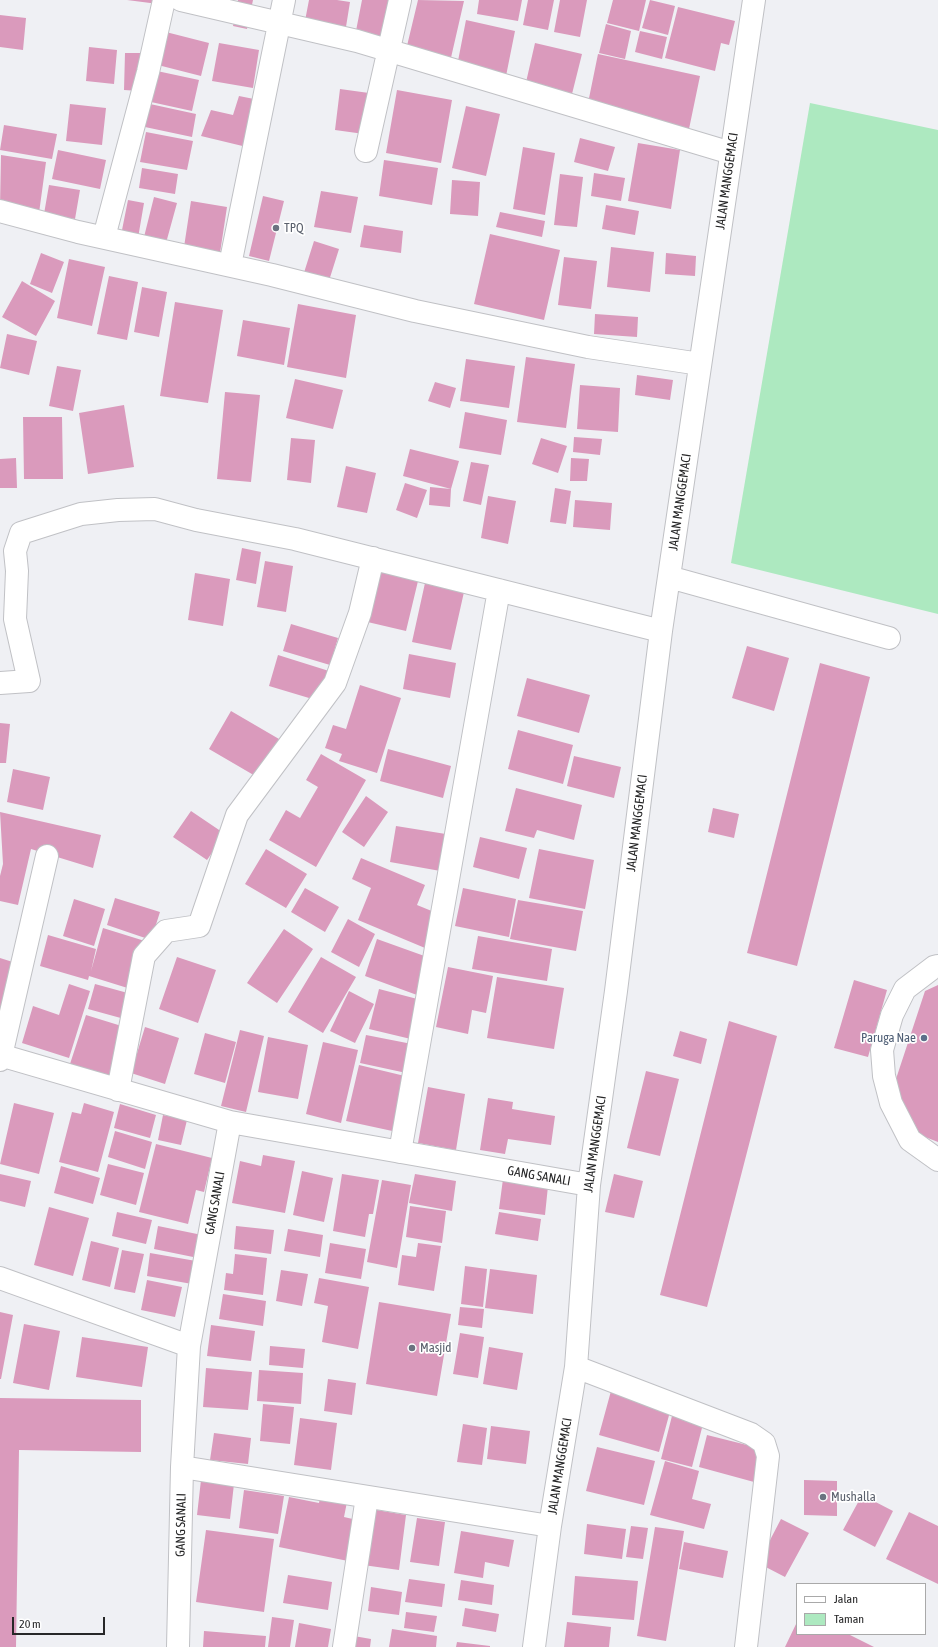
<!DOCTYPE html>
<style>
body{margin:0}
#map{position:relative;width:938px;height:1647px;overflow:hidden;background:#eff0f4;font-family:"Asap Condensed",sans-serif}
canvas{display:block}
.legend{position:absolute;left:796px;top:1583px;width:130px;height:52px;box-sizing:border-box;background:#fff;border:1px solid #a9a9a9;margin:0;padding:5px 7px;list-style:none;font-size:12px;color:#272728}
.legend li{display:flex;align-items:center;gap:8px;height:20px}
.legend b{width:20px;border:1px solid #a9a9a9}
.scale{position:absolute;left:12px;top:1617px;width:93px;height:18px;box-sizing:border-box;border:2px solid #272728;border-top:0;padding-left:5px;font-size:12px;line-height:14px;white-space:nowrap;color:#272728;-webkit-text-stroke:3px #fff;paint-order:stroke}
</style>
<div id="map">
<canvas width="938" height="1647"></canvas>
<ul class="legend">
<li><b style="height:5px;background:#fff"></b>Jalan</li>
<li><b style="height:11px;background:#ade9c0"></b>Taman</li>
</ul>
<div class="scale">20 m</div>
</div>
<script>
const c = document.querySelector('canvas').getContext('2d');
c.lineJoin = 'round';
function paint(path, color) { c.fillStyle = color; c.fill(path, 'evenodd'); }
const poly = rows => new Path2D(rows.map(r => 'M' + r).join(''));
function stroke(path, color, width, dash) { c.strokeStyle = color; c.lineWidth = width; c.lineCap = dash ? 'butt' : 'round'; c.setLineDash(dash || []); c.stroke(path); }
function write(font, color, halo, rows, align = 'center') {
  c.font = font + ' "Asap Condensed",sans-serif'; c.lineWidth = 3.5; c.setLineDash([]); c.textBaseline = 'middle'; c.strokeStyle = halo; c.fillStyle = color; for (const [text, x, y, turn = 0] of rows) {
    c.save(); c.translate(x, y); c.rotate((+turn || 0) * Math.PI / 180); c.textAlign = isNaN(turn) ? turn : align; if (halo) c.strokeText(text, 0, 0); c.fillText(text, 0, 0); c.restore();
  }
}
const green = poly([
 [810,103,938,130,938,614,731,563]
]);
const building = poly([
 [127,0,159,0,158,4],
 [238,0,253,0,247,29,233,26],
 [309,0,337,0,350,2,345,33,304,26],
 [362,0,398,0,389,43,355,36],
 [418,0,464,1,450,62,406,50],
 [479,0,522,0,518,21,477,14],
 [528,0,554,0,548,30,523,25],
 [560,0,587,0,580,37,554,32],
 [613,0,646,0,639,31,607,23],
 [650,0,675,6,668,35,642,28],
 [678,7,735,21,729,45,721,43,715,71,665,58],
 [0,15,26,18,23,50,0,47],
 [466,20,515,31,506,76,457,66],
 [606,24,631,31,625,59,599,53],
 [162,31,209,43,201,76,154,64],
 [640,31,667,37,662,59,635,52],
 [219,43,259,50,253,88,212,81],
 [535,43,582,54,570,102,524,91],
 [89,47,117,50,114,84,86,81],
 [125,53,141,53,140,91,124,90],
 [598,54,700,76,689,129,587,108],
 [157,71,199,80,192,111,151,102],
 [340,89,369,93,364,134,335,130],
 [397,90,452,100,441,163,386,153],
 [239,96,264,101,255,149,201,136,211,110,233,115],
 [70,104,106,108,102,145,66,141],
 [150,104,196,114,192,137,145,127],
 [466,106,500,114,486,176,452,168],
 [4,125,57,134,52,159,0,150],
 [146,132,193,141,187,170,140,162],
 [580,138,615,147,608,171,574,162],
 [638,143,680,150,671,209,628,201],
 [523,147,555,153,545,215,513,209],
 [58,150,106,160,100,189,52,179],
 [1,155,46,162,39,213,0,207],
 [384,160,438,168,432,205,379,196],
 [142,168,178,174,175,194,139,188],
 [594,173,625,178,621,201,591,196],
 [560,174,583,177,577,227,554,225],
 [452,180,480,182,478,216,450,214],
 [49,185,80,190,75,219,44,214],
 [321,191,358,197,351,233,314,227],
 [263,196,284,201,269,261,249,256],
 [154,197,177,203,166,243,144,237],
 [128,200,144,203,138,238,121,235],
 [191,201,227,207,220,253,184,247],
 [606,205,639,211,635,235,602,229],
 [500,212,545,221,542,237,496,227],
 [364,225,403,231,401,253,360,247],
 [490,234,560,250,544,320,474,304],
 [314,241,339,249,327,287,302,279],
 [611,247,654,252,650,292,607,287],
 [41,253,64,262,52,293,30,284],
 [666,253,696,256,695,276,665,274],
 [564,257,597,261,591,309,558,305],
 [69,259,105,267,92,326,57,318],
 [109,276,138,282,127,340,97,334],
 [22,281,55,301,36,336,2,317],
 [142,287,167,292,159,337,134,332],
 [175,302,223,310,208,403,160,396],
 [298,304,356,315,346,378,287,367],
 [595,314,638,317,637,337,594,334],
 [243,320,290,328,284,365,237,356],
 [7,334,37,341,29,375,0,368],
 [526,357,575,364,566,428,517,422],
 [466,359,515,366,509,408,460,401],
 [57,366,81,370,73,411,49,406],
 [637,375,673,380,670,400,635,395],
 [295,379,343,390,333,429,286,418],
 [435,382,456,388,450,408,428,401],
 [580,385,620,388,618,432,577,429],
 [225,392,260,395,251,482,217,479],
 [124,405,134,467,88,474,79,413],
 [465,412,507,420,501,455,459,448],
 [23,417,62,417,63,479,24,479],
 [574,437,602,439,600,455,573,452],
 [291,438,315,440,311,483,287,480],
 [541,438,567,446,558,473,532,464],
 [410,449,459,461,451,489,403,476],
 [16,458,17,488,0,488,0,459],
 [571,458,589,459,587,481,570,481],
 [471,462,489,465,481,505,463,501],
 [346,466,376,473,367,513,337,507],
 [405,483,427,490,417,518,396,510],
 [430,487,451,489,450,507,429,505],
 [555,488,571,491,566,524,550,522],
 [488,496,516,501,508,544,481,538],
 [575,500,612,503,610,530,573,527],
 [242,548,261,552,256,584,236,580],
 [265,561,293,566,286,612,257,607],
 [371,570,418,581,406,631,359,620],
 [195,573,230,579,223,626,188,620],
 [425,583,464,592,451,650,412,642],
 [291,624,338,638,330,665,283,651],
 [747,646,789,658,774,711,732,698],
 [409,654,456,663,450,698,403,689],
 [278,655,329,671,319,701,269,686],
 [820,663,870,677,797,966,747,953],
 [527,678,590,695,579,733,517,716],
 [360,685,401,698,377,773,339,761,342,754,325,748,333,725,346,729],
 [231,711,279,739,257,777,209,749],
 [0,723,10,724,6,763,0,763],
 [518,730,573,745,563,784,508,769],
 [388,749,451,766,443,798,380,781],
 [321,754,366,780,316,867,269,840,286,810,300,818,318,787,306,780],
 [574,756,621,767,614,798,567,786],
 [13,769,50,777,43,810,7,802],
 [516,788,582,805,574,840,537,830,534,838,505,831],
 [366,796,388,812,364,847,342,832],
 [713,808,739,814,734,838,708,832],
 [191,811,225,834,207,860,173,837],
 [0,812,101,835,93,868,31,849,18,905,0,901,0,876,3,864],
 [396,826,452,835,446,872,390,862],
 [480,837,527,848,519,879,473,867],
 [266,849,307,874,286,908,245,884],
 [539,849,594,860,585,909,529,898],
 [361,858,425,885,417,905,439,914,425,948,358,920,371,888,352,879],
 [305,888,339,907,325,932,291,912],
 [463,888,516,899,509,937,455,926],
 [115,898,160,912,151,940,107,925],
 [74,899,105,909,94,946,63,936],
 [518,900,583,911,576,951,510,939],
 [348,919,375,934,359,967,331,952],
 [103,928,148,942,134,990,89,976,88,980,40,966,48,935,96,949,91,971],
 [284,929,313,949,277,1003,247,983],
 [478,936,552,949,547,981,472,969],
 [377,939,430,958,417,995,365,976],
 [177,957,216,970,198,1023,159,1009],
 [321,957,356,977,323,1033,288,1012],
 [0,958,19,964,0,1018],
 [448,967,493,976,486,1013,472,1010,468,1034,436,1027],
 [497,977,564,988,554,1049,487,1038],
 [854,980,887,990,868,1057,834,1048],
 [69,984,90,991,69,1058,22,1043,33,1006,59,1015],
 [95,984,135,995,128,1020,88,1009],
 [938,985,938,1142,920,1135,894,1085,925,991],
 [379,989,425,1001,415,1040,369,1029],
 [349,991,374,1004,355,1043,330,1031],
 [86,1015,128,1028,111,1081,69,1067],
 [729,1021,777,1036,707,1307,660,1295],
 [145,1027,179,1038,165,1084,131,1073],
 [240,1030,264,1036,246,1112,221,1106],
 [680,1031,707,1039,701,1064,673,1056],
 [205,1033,236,1042,225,1083,194,1074],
 [366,1035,417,1045,411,1074,360,1063],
 [268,1037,308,1045,298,1099,258,1092],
 [323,1042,358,1050,341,1123,306,1114],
 [359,1065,409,1077,397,1132,346,1121],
 [646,1071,679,1079,660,1156,627,1148],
 [428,1087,465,1094,456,1150,418,1143],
 [488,1098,513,1102,512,1109,555,1116,551,1145,508,1139,505,1154,480,1150],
 [14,1103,54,1113,39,1174,0,1164],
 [84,1103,114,1112,98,1172,59,1162,72,1112,81,1114],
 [120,1104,156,1115,150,1138,114,1128],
 [163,1115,187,1120,181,1145,158,1140],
 [115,1131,152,1142,145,1169,108,1157],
 [156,1144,212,1158,204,1192,196,1190,188,1224,139,1212],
 [263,1155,295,1161,285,1213,232,1203,240,1161,261,1166],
 [108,1164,144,1173,136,1205,100,1195],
 [61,1166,100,1178,93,1204,54,1193],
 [302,1171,333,1178,324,1222,293,1215],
 [0,1174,31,1181,25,1207,0,1201],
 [342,1174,379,1180,373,1214,369,1214,365,1237,333,1231],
 [415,1174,456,1181,452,1211,409,1203],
 [614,1174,643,1181,634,1218,605,1212],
 [503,1179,548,1186,545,1215,499,1209],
 [382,1180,411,1185,397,1268,367,1262],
 [410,1206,446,1211,442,1243,406,1237],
 [49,1207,89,1218,73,1276,34,1265],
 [117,1212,152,1220,146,1244,112,1236],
 [499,1212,541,1219,538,1241,495,1234],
 [158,1226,202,1235,198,1258,154,1249],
 [236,1226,274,1230,271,1254,234,1249],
 [288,1229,323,1235,320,1257,284,1251],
 [91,1241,119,1248,110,1287,82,1280],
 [330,1243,366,1249,361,1279,325,1273],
 [418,1243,441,1246,434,1291,398,1285,402,1255,416,1257],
 [122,1250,144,1254,135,1293,114,1289],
 [150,1253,196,1261,192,1284,147,1276],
 [235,1254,267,1258,263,1295,224,1290,226,1273,233,1274],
 [465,1266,487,1269,483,1307,461,1304],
 [490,1269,537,1275,533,1314,485,1308],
 [281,1270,308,1274,302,1306,276,1301],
 [319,1278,369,1287,358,1349,322,1342,328,1306,314,1303],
 [147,1280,182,1287,175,1317,141,1310],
 [223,1294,266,1301,263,1326,219,1319],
 [379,1302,451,1314,437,1396,366,1384],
 [460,1307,484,1309,482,1328,458,1325],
 [0,1312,13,1315,1,1379,0,1379],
 [24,1324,60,1331,49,1390,13,1383],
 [211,1325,255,1331,251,1361,207,1356],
 [460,1333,484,1337,478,1378,453,1374],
 [82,1337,148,1347,142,1387,76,1377],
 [270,1346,305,1349,303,1368,269,1365],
 [489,1347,523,1353,517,1390,483,1384],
 [206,1368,252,1372,248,1410,203,1407],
 [259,1370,303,1373,301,1404,257,1401],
 [328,1379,356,1383,352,1415,324,1411],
 [611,1391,671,1408,659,1452,599,1435],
 [0,1398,141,1400,141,1452,19,1450,16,1647,0,1647],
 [263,1404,294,1407,290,1444,260,1441],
 [673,1412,704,1420,692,1467,661,1459],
 [300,1418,337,1423,331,1470,294,1465],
 [463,1424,487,1428,482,1465,457,1462],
 [491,1426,530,1431,526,1464,487,1459],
 [214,1433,251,1438,248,1464,210,1460],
 [707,1435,763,1449,754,1482,699,1467],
 [597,1447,655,1461,644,1505,586,1491],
 [665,1461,699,1471,692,1499,711,1504,704,1529,650,1515],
 [201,1480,234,1484,230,1519,197,1515],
 [804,1480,837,1481,837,1516,804,1515],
 [244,1490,284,1496,278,1534,239,1528],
 [862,1495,893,1511,875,1547,843,1530],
 [289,1497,319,1503,320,1497,347,1502,344,1517,357,1520,348,1561,279,1547],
 [371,1509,406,1515,399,1570,363,1565],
 [909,1512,938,1526,938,1584,886,1559],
 [417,1518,445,1522,439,1566,410,1562],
 [781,1519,809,1533,785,1577,758,1563],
 [587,1524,626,1529,622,1559,584,1554],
 [631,1526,648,1528,643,1559,626,1557],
 [655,1527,684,1531,666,1641,637,1636],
 [206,1530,274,1539,264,1612,196,1602],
 [461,1531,514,1540,509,1567,485,1562,483,1578,454,1573],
 [684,1542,728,1551,723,1578,679,1569],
 [288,1575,332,1582,328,1610,283,1603],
 [575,1576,638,1581,634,1620,572,1615],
 [409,1579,445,1584,442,1607,405,1602],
 [461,1580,494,1585,492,1605,458,1600],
 [371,1587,402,1592,399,1615,368,1611],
 [465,1608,499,1614,496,1632,462,1626],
 [406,1612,437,1616,434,1632,404,1628],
 [272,1617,294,1620,290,1647,268,1647],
 [567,1622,611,1627,609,1647,564,1647],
 [797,1622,797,1634,848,1634,874,1647,785,1647],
 [299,1623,331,1629,328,1647,295,1647],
 [392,1629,437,1636,436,1647,389,1647],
 [204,1631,266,1636,265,1647,203,1647],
 [348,1635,371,1639,370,1647,347,1647],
 [457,1642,490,1646,490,1647,456,1647]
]);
const minor = poly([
 [181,0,357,41,731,153],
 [366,151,400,0],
 [0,211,78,232,272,275,415,311,588,347,700,364],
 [104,237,148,72,164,0],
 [230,265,284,0],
 [669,577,889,638],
 [0,683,29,681,15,619,17,571,15,551,21,533,81,514,118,510,155,509,196,520,295,539,661,631],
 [938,966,934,967,905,989,892,1015,882,1050,884,1076,891,1103,910,1140,938,1160],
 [0,1055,230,1122],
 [0,1060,47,856],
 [118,1090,144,956,166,931,199,926,237,815,335,683,360,613,373,558],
 [400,1152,499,590],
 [0,1278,189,1346],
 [576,1367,751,1434,764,1443,768,1456,746,1647],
 [182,1467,550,1526],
 [178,1647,182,1467,189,1346,230,1122,589,1185],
 [344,1647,367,1497],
 [534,1647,550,1526,576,1367,589,1185,616,991,661,631,754,0]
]);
const markers = [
 [276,228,4,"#6b7280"],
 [924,1038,4,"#5c6f8a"],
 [412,1348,4,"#6b7280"],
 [823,1497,4,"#6b7280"]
];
const streetNames = [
 ["JALAN MANGGEMACI",727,181,-82],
 ["JALAN MANGGEMACI",680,502,-82],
 ["JALAN MANGGEMACI",637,823,-83],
 ["JALAN MANGGEMACI",595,1144,-82],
 ["GANG SANALI",539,1176,10],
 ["GANG SANALI",215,1203,-80],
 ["JALAN MANGGEMACI",560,1466,-81],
 ["GANG SANALI",181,1525,-89]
];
const worshipNames = [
 ["TPQ",284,228],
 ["Masjid",420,1348],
 ["Mushalla",831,1497]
];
const serviceNames = [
 ["Paruga Nae",916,1038]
];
paint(green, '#ade9c0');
paint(building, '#da9abc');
stroke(minor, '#c0c1c5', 24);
stroke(minor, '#fff', 22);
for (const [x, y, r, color] of markers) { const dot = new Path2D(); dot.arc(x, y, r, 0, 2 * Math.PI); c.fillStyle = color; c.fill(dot); stroke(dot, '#fff', 1.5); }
write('13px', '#272728', '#fff', streetNames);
write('13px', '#5b616d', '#fff', worshipNames, 'left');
write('13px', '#4e5e75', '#fff', serviceNames, 'right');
</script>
